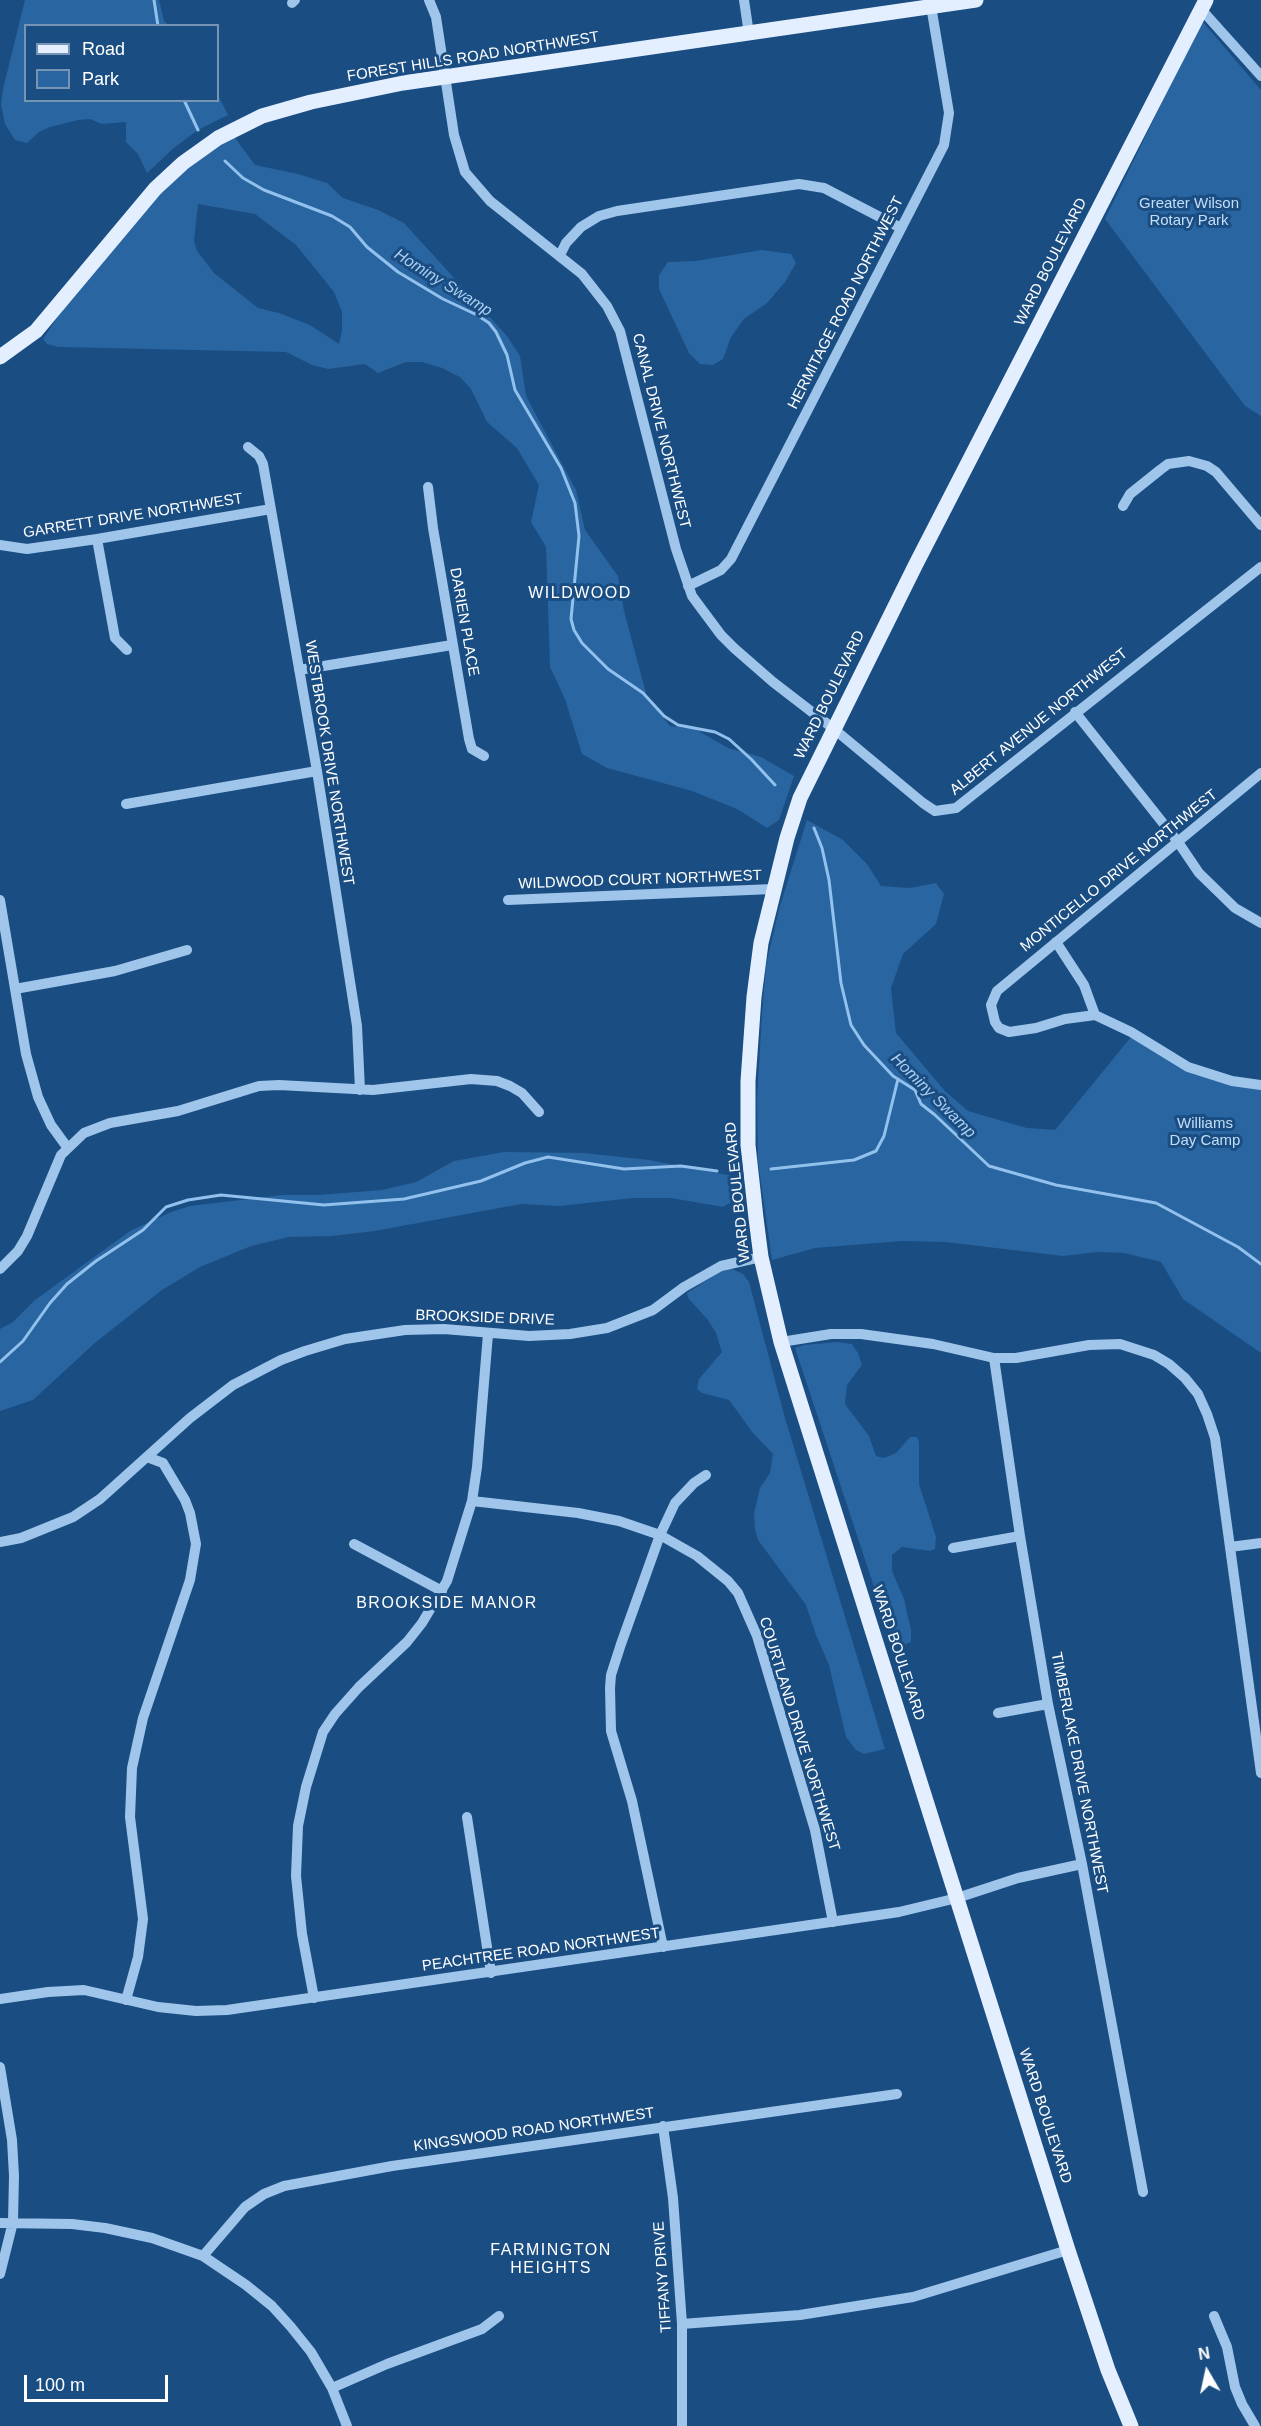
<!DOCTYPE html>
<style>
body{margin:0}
#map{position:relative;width:1261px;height:2426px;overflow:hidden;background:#1a4d82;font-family:Helvetica,sans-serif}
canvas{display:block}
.legend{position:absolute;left:24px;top:24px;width:195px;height:78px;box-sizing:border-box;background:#1a4d82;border:2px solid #7694b4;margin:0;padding:8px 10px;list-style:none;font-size:18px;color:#fff}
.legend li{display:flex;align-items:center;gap:12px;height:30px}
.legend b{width:30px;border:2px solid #7694b4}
.north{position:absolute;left:1177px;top:2342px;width:60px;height:60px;-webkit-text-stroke:4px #1a4d82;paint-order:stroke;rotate:351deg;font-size:16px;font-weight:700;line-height:24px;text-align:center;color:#fff}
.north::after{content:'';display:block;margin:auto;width:21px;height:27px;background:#fff;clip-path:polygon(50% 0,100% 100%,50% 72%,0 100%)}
.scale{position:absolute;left:24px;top:2375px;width:144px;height:27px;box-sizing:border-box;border:3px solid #fff;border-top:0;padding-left:8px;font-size:18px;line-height:21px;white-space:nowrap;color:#fff;-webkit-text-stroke:4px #1a4d82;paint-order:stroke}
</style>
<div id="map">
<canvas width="1261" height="2426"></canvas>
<ul class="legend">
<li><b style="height:8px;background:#e3efff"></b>Road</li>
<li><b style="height:16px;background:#2965a0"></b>Park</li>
</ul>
<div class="north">N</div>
<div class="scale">100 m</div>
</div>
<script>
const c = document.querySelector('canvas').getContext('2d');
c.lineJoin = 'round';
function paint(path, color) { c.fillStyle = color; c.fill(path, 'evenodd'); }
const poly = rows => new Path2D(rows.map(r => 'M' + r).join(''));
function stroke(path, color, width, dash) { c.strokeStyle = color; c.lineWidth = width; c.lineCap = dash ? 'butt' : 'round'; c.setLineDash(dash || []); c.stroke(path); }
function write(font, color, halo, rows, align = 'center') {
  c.font = font + ' Helvetica,sans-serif'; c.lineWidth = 6; c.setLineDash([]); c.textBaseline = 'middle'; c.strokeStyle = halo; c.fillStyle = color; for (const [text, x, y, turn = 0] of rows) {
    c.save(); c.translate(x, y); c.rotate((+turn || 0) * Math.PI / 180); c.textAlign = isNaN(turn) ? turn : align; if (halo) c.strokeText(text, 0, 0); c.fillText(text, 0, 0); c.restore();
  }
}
const green = poly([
 [25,0,159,0,164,21,169,25,26,26,26,100,218,100,218,95,228,115,198,130,175,147,147,173,138,154,126,142,126,122,102,124,90,119,78,120,50,127,39,132,27,143,15,140,5,124,1,104,3,89],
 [1202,21,1261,90,1261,416,1245,406,1105,219],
 [233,135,255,165,298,174,327,183,343,198,378,210,404,223,507,336,520,356,526,396,576,490,585,530,618,576,624,611,647,697,670,726,695,729,728,748,761,757,794,776,779,820,767,828,737,809,692,791,607,768,582,754,565,699,550,667,546,547,531,522,539,485,517,448,487,422,471,389,460,377,442,368,422,362,406,362,378,373,365,364,328,369,312,365,286,352,58,347,47,344,43,339,67,303,152,199,165,191,183,170],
 [198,204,255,214,296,245,334,292,342,312,342,330,339,344,310,325,279,313,258,308,214,273,197,251,194,241],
 [762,250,791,254,796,263,785,282,767,303,744,319,731,337,723,359,713,365,700,364,689,353,659,289,659,275,668,262,696,261],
 [807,820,843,840,867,864,881,886,910,888,936,883,944,894,936,924,903,954,891,988,896,1033,945,1091,968,1111,1027,1128,1055,1130,1131,1037,1186,1071,1261,1089,1261,1353,1183,1299,1161,1262,1124,1253,1097,1252,1063,1256,945,1242,902,1241,815,1248,772,1260,758,1161,757,1099,762,1014,766,965,779,909],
 [504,1152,584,1153,649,1160,733,1176,735,1200,723,1207,671,1198,633,1198,560,1206,521,1204,375,1231,332,1236,289,1237,251,1246,200,1267,162,1290,96,1342,33,1400,0,1411,0,1329,13,1322,35,1300,130,1231,171,1212,190,1206,282,1195,318,1195,382,1190,416,1182,454,1161],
 [730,1268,743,1274,749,1282,785,1418,885,1749,864,1754,856,1750,846,1737,829,1665,816,1635,806,1605,758,1540,755,1529,754,1513,760,1488,770,1473,773,1454,753,1433,729,1400,702,1393,697,1389,699,1379,722,1352,716,1333,708,1320,688,1298,687,1293,721,1271],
 [837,1342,852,1344,858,1353,862,1365,847,1385,845,1404,869,1436,876,1456,884,1458,896,1453,910,1437,917,1437,919,1442,919,1484,936,1537,935,1549,930,1551,902,1547,892,1555,892,1571,904,1599,911,1630,911,1642,902,1646,896,1646,888,1629,795,1348,804,1345]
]);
const stream = poly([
 [154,0,158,26],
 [184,100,198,130],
 [225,161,243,178,264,190,332,216,350,227,367,247,398,272,443,299,477,315,489,323,496,332,507,355,515,390,561,468,575,503,579,536,571,619,574,630,582,643,608,669,643,693,664,716,678,725,715,732,729,739,751,759,775,785],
 [814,828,822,848,829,880,841,983,851,1025,864,1045,893,1076,915,1090,921,1104,935,1115,989,1166,1056,1185,1156,1203,1238,1247,1261,1264],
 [771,1169,854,1160,876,1151,884,1136,898,1079],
 [0,1362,23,1341,50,1303,67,1284,96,1261,143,1230,166,1207,188,1200,221,1195,324,1205,404,1199,481,1181,525,1163,548,1157,624,1169,681,1166,717,1171]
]);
const minor = poly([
 [429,0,436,17,454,135,465,172,490,201,582,274,607,306,620,331,676,549,692,596,721,635,734,648,773,682,834,729,923,803,935,811,956,808,1261,567],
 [744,0,749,34],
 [292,3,295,0],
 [1201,9,1261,76],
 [560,255,566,243,581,227,599,216,617,211,799,184,824,188,901,228],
 [248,447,259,456,263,464,317,771,357,1026,360,1090],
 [428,487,433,528,469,739,472,749,484,756],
 [1123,506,1130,494,1160,470,1168,464,1189,461,1207,466,1216,472,1261,525],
 [97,539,115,638,127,650],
 [0,545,27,549,97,539,271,509],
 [688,586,721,570,731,559,944,145,949,113,930,0],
 [299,670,452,645],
 [1075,712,1178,842,1199,873,1235,908,1261,923],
 [1261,773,997,991,991,1005,995,1022,999,1028,1009,1032,1036,1028,1065,1019,1095,1015,1131,1032,1188,1067,1232,1081,1261,1085],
 [126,804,317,771],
 [0,900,26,1054,38,1097,51,1125,67,1147],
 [508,900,773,889],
 [1056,942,1084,985,1095,1015],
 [15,989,115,971,187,950],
 [0,1269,18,1251,27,1236,61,1155,84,1133,110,1123,178,1111,259,1086,279,1085,373,1090,471,1079,497,1081,510,1086,522,1093,539,1112],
 [781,1342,831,1334,861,1334,933,1344,994,1358,1016,1358,1089,1345,1120,1344,1154,1355,1169,1364,1185,1378,1198,1394,1207,1414,1215,1438,1261,1773],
 [994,1358,1020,1536,1048,1704,1082,1864,1143,2192],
 [472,1501,578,1513,619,1521,660,1535,697,1556,728,1581,738,1593,757,1636,815,1830,833,1922],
 [0,1542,21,1538,73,1517,100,1499,190,1418,233,1385,281,1360,305,1351,345,1339,405,1330,444,1329,529,1336,570,1334,607,1328,653,1310,684,1287,721,1266,761,1257],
 [354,1544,442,1591],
 [1230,1547,1261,1543],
 [953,1548,1020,1536],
 [998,1713,1048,1704],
 [467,1817,491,1973],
 [663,1947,632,1801,611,1731,610,1688,611,1675,621,1644,660,1535,675,1503,694,1483,706,1475],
 [314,1998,302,1934,296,1876,298,1826,306,1787,323,1732,335,1714,359,1687,407,1642,422,1623,447,1581,472,1501,477,1467,488,1334],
 [0,1999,48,1992,84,1990,158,2007,196,2011,227,2010,899,1912,957,1898,1018,1878,1082,1864],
 [126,2000,138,1957,143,1919,130,1817,132,1768,143,1718,190,1580,196,1544,190,1513,185,1500,163,1463,147,1457],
 [0,2067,12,2140,14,2176,13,2222,0,2274],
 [663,2126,673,2198,682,2324,682,2426],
 [0,2223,72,2224,105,2228,152,2238,203,2256,246,2285,272,2306,291,2327,311,2352,332,2388,347,2426],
 [203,2256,245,2207,264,2194,284,2186,392,2166,897,2094],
 [1214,2316,1227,2347,1235,2387,1242,2404,1255,2426],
 [682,2324,800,2315,913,2297,1068,2250],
 [332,2388,387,2364,482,2329,499,2316]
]);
const major = poly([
 [0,357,36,331,155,189,183,163,218,138,262,116,311,102,403,83,976,0],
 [1131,2426,1108,2370,1068,2250,781,1342,761,1257,756,1218,748,1145,748,1081,754,997,761,943,787,838,800,798,916,564,1206,0]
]);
const streetNames = [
 ["FOREST HILLS ROAD NORTHWEST",473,57,-9],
 ["WARD BOULEVARD",1051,262,-63],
 ["HERMITAGE ROAD NORTHWEST",846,303,-63],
 ["CANAL DRIVE NORTHWEST",661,431,76],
 ["GARRETT DRIVE NORTHWEST",133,516,-9],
 ["DARIEN PLACE",464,622,80],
 ["WARD BOULEVARD",830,695,-64],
 ["ALBERT AVENUE NORTHWEST",1039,722,-39],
 ["WESTBROOK DRIVE NORTHWEST",329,763,81],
 ["MONTICELLO DRIVE NORTHWEST",1119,871,-39],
 ["WILDWOOD COURT NORTHWEST",640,880,-2],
 ["WARD BOULEVARD",738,1192,-96],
 ["BROOKSIDE DRIVE",485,1318,2],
 ["WARD BOULEVARD",898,1653,72],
 ["COURTLAND DRIVE NORTHWEST",799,1734,73],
 ["TIMBERLAKE DRIVE NORTHWEST",1079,1773,79],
 ["PEACHTREE ROAD NORTHWEST",541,1950,-8],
 ["WARD BOULEVARD",1045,2116,72],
 ["KINGSWOOD ROAD NORTHWEST",534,2130,-8],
 ["TIFFANY DRIVE",663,2277,-94]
];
const parkNames = [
 ["Greater Wilson",1189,204],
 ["Rotary Park",1189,221],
 ["Williams",1205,1124],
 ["Day Camp",1205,1141]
];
const waterNames = [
 ["Hominy Swamp",443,283,32],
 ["Hominy Swamp",933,1096,45]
];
const neighbourhoodNames = [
 ["WILDWOOD",580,594],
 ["BROOKSIDE MANOR",447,1604],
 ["FARMINGTON",551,2251],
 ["HEIGHTS",551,2269]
];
paint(green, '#2965a0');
stroke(stream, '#92c1ed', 3);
stroke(minor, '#9fc5eb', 10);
stroke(major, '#e3efff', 15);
write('15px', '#fff', '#1a4d82', streetNames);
write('15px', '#c4def8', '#1a4d82', parkNames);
write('italic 16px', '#aacff2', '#1a4d82', waterNames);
c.letterSpacing = '1.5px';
write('16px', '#fff', '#1a4d82', neighbourhoodNames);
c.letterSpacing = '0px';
</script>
